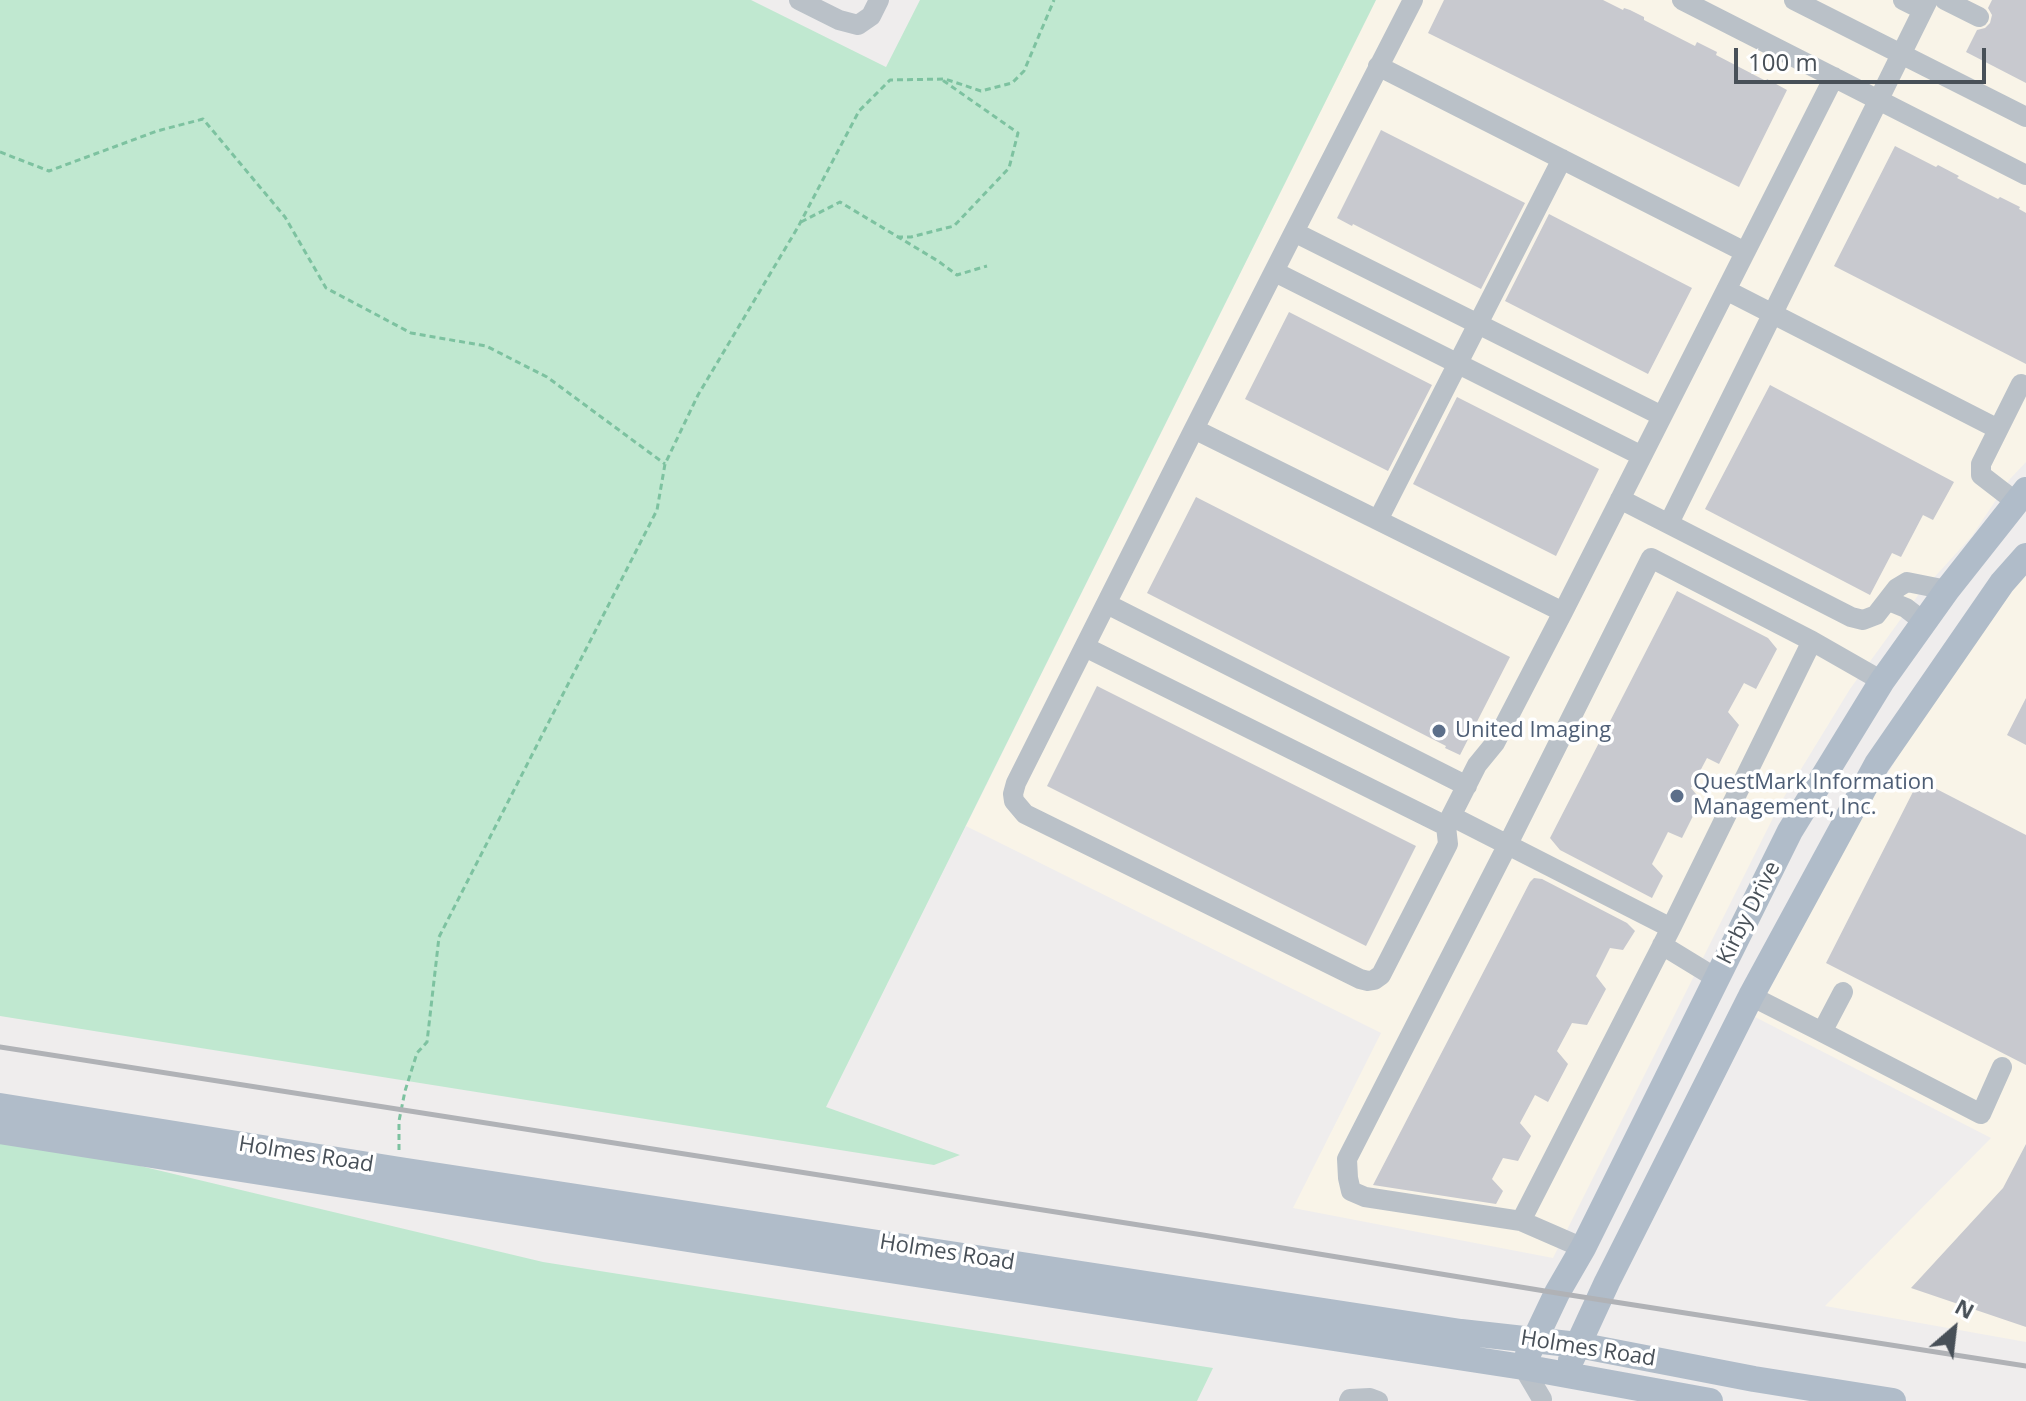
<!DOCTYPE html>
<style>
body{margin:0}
#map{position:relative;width:2026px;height:1401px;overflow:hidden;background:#efeded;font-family:"Open Sans",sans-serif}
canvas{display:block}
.north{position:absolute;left:1914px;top:1289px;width:80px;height:80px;-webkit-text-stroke:6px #fff;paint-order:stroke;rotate:28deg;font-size:22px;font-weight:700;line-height:32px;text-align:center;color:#485058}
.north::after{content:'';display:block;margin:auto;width:28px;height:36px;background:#485058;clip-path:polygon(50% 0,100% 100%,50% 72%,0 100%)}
.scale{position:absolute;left:1734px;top:48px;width:252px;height:36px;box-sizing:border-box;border:4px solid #485058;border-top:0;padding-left:10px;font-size:24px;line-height:28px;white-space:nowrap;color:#485058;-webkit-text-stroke:6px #fff;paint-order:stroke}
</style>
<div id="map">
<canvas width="2026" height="1401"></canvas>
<div class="north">N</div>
<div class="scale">100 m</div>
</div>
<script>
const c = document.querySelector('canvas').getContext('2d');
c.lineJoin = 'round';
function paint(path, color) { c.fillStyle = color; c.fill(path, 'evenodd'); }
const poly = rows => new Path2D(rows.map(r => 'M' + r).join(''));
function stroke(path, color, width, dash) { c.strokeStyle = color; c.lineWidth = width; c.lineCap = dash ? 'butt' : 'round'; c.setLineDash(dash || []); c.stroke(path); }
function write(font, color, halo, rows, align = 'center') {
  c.font = font + ' "Open Sans",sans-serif'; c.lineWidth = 7; c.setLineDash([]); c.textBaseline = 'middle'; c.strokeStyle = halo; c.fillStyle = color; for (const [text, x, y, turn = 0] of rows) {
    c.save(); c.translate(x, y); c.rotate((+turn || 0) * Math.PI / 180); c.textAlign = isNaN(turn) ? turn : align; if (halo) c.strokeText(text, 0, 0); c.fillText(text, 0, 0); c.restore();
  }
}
const commercial = poly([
 [1376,0,2026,0,2026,462,2010,479,1972,536,1919,594,1850,689,1781,802,1553,1258,1293,1208,1381,1033,966,826],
 [2026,572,2026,1342,1825,1306,1991,1138,1755,1017,1845,846,1917,724]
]);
const green = poly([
 [0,0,751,0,886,67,920,0,1376,0,826,1107,960,1155,934,1165,0,1016],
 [0,1138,69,1149,543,1262,1213,1368,1197,1401,0,1401]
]);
const building = poly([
 [1444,0,1603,0,1623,10,1624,8,1630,10,1644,17,1644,20,1695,46,1697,42,1717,52,1716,55,1766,81,1767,79,1787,90,1739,187,1428,33],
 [1992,0,2026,0,2026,83,1966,52,1977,30,1985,28,1990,23,1992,15,1988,8],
 [1381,130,1525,203,1481,289,1353,224,1352,226,1337,218],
 [1895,146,1936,167,1938,165,1959,176,1957,178,1998,199,2000,197,2020,207,2019,209,2026,213,2026,364,1834,266],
 [1549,214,1692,288,1648,374,1505,301],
 [1289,312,1432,385,1388,471,1245,399],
 [1770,385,1954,482,1933,520,1923,515,1901,557,1892,553,1870,595,1705,509],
 [1457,397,1599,469,1556,556,1413,484],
 [1196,497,1510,657,1460,755,1445,748,1446,746,1147,593],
 [1677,591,1768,638,1777,649,1756,689,1744,683,1728,712,1739,725,1719,764,1707,758,1691,788,1701,800,1682,838,1668,832,1652,864,1663,876,1652,898,1560,850,1550,838],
 [1097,686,1416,846,1366,946,1047,786],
 [2026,698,2026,745,2007,735],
 [1919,780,2026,835,2026,1065,1826,963],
 [1534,878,1542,879,1627,923,1635,931,1623,950,1610,948,1596,976,1606,989,1587,1025,1572,1023,1557,1051,1568,1064,1548,1102,1535,1095,1520,1123,1531,1136,1518,1161,1503,1158,1492,1179,1503,1191,1496,1204,1373,1185,1530,882],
 [2026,1144,2026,1327,1911,1288,2003,1188]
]);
const path = poly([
 [0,152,49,171,157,131,203,119,285,217,326,288,411,333,486,346,547,377,665,464],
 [801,222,840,202,938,261,957,275,987,266],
 [897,237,911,237,954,226,1009,168,1018,133,941,79],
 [399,1150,399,1121,405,1091,417,1053,427,1042,439,937,657,510,665,464,698,395,798,227,859,111,890,80,945,79,981,91,1012,83,1024,71,1054,0]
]);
const minor = poly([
 [799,0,839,20,858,25,871,16,879,0],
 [1413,0,1294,232,1662,416],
 [1682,0,2026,175],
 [1794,0,2026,117],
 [1903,0,1923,10],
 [1945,0,1979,17],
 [1378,66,1745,252],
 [1275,272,1642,456],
 [1726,290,1998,429],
 [1194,429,1294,232],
 [1620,499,1851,617,1863,620,1876,615,1897,588,1907,582,1947,590],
 [2016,502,1981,475,1981,464,2021,384],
 [1378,520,1562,159],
 [1669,523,1928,0],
 [1889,601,1906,608,1924,622],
 [1107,604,1467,786],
 [1563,612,1194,429,1016,783,1013,794,1014,801,1025,814,1360,979,1368,981,1374,980,1381,975,1448,844,1446,826,1477,765,1495,743,1563,612,1834,77],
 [1085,647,1446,826],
 [1451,816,1671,928],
 [1662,945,1716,978],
 [1843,992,1822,1032,1981,1114,2002,1067],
 [1751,996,1822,1032],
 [1521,1221,1671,928,1812,641],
 [1583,1248,1521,1221,1365,1197,1351,1191,1348,1178,1347,1159,1507,846,1651,558,1812,641,1882,681],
 [1523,1367,1542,1399],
 [1349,1401,1350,1399,1370,1398,1378,1401]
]);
const major = poly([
 [0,1106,400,1170,1461,1332,1578,1345,1754,1379,1893,1401],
 [0,1131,707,1242,1523,1367,1710,1401],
 [1528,1354,1557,1293,1583,1248,1790,831,1882,681,1947,590,2026,490],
 [1571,1360,1607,1282,1751,996,1877,764,2002,583,2026,556]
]);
const rail = poly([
 [0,1047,1203,1235,1557,1293,2026,1366]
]);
const markers = [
 [1439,731,8,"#5c6f8a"],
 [1677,796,8,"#5c6f8a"]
];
const serviceNames = [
 ["United Imaging",1455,731],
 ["QuestMark Information",1693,783],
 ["Management, Inc.",1693,808]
];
const streetNames = [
 ["Kirby Drive",1749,913,-63],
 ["Holmes Road",306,1155,9],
 ["Holmes Road",947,1253,9],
 ["Holmes Road",1588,1349,9]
];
paint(commercial, '#f9f4e8');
paint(green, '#c0e8d0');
paint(building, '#c8c9cf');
stroke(path, '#7dc2a0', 3, [6, 4]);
stroke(minor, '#bac1c8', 20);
stroke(major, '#b0bcc9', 26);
stroke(rail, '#b0b2b6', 5);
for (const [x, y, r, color] of markers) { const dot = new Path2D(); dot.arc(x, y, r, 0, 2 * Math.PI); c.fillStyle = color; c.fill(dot); stroke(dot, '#fff', 3); }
write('22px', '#4e5e75', '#fff', serviceNames, 'left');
write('22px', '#485058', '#fff', streetNames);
</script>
